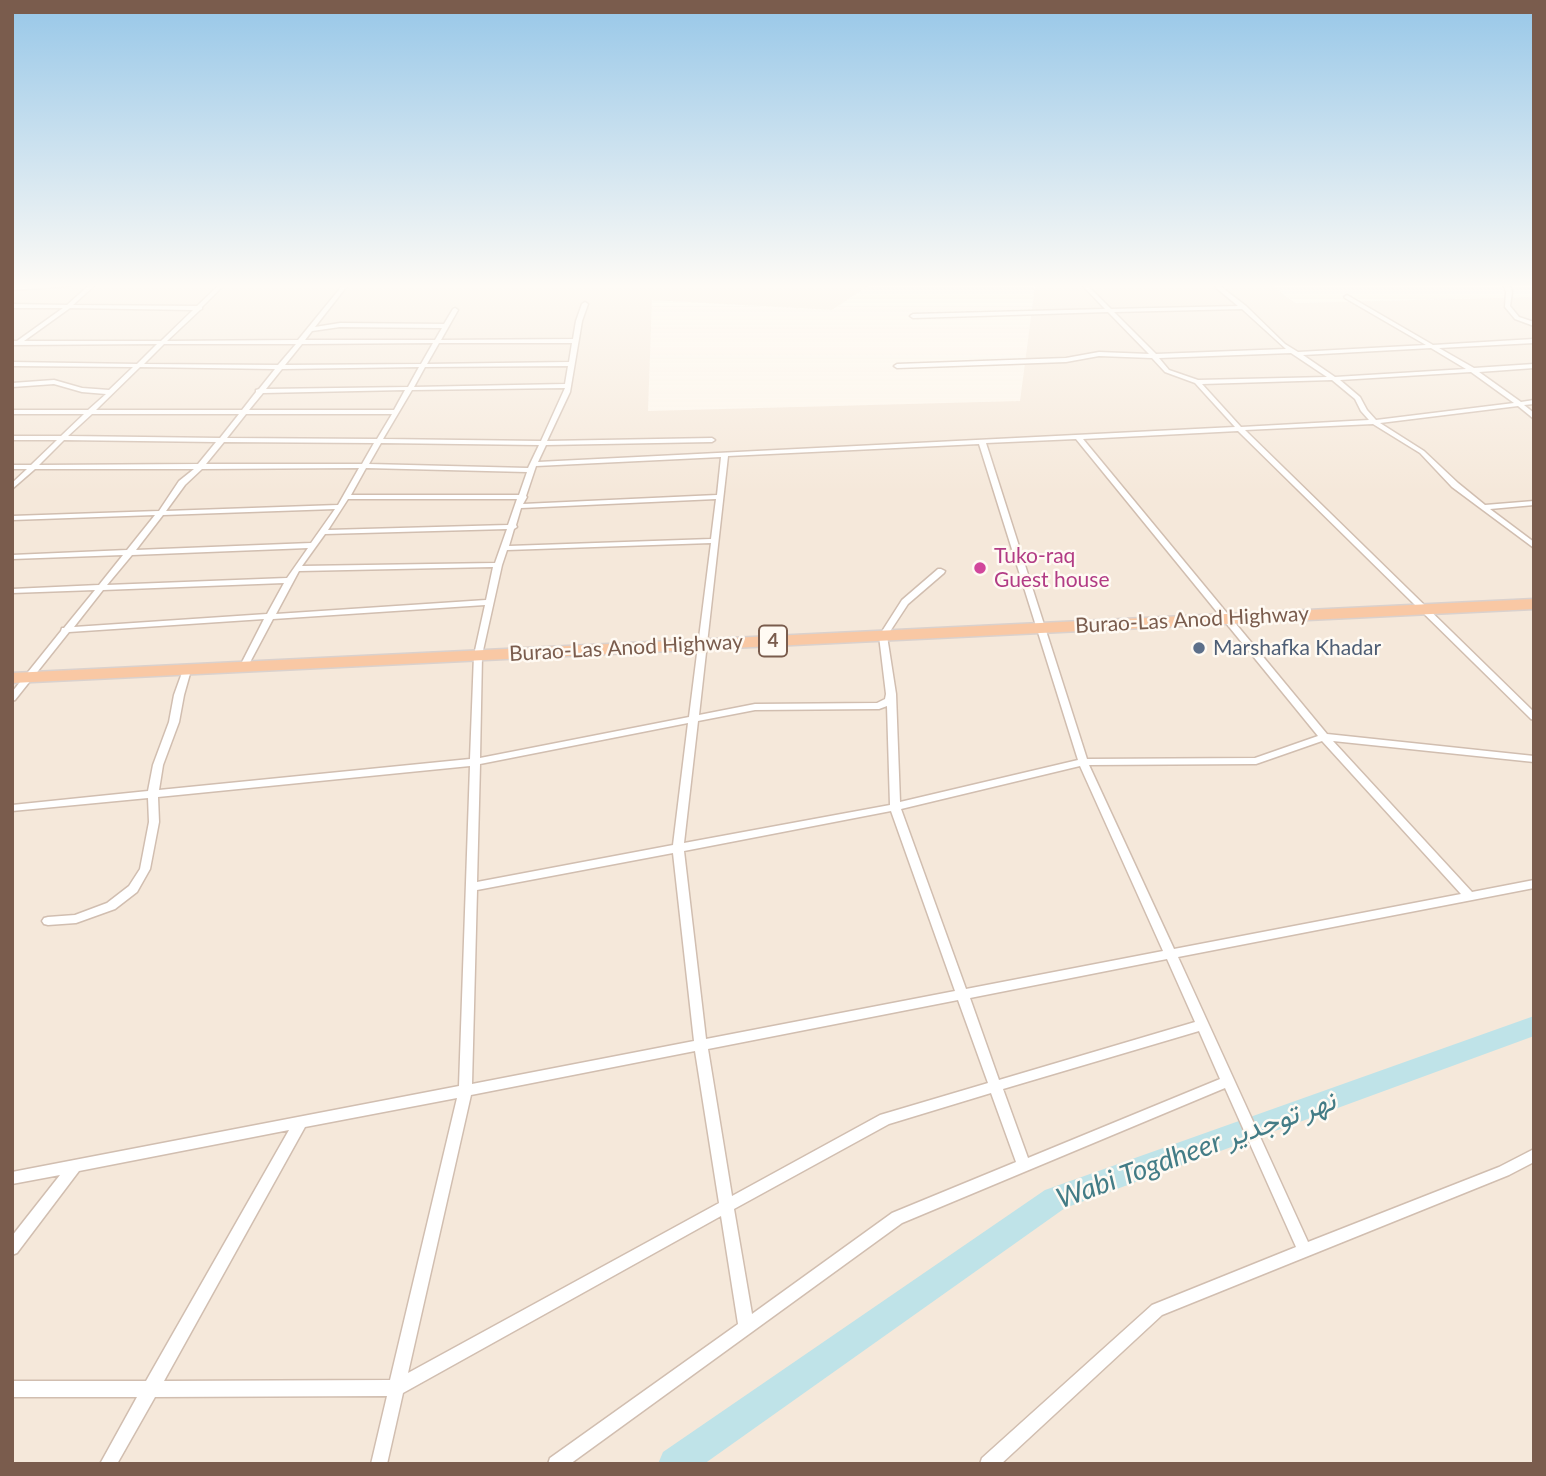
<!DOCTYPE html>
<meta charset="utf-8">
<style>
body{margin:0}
#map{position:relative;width:1546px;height:1476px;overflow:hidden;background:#fdf6ec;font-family:Lato,sans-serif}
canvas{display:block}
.frame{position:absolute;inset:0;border:14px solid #7a5c4d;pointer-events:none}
</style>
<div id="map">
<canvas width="1546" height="1476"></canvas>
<div class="frame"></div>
</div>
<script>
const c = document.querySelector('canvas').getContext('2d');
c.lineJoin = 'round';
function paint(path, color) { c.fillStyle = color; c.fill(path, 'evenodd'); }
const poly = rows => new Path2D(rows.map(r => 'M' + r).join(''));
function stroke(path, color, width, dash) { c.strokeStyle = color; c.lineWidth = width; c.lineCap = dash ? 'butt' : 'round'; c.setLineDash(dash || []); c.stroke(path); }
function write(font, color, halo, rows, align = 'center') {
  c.font = font + ' Lato,Vazirmatn,sans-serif'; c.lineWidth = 5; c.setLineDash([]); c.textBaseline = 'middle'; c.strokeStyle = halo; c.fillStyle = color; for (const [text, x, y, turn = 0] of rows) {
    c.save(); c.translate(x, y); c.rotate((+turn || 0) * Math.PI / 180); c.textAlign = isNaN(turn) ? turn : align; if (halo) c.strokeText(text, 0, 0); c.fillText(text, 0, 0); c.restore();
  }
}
const residential = poly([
 [12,286,868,286,832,310,652,300,648,411,1020,401,1035,286,1273,286,1295,303,1534,297,1534,1464,12,1464]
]);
const river = poly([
 [1534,1016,1534,1036,1065,1208,704,1464,658,1464,663,1452,1045,1190,1534,1016]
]);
const minor = poly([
 [12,286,69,286,12,290,12,286],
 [88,286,94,286,73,305,197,306,218,286,223,286,202,307,202,309,200,310,167,341,298,340,342,286,347,286,315,327,340,323,444,324,453,309,455,308,458,310,441,340,573,339,576,321,582,304,585,302,588,304,582,321,570,392,547,441,712,438,715,440,712,442,546,445,538,462,1235,427,1195,383,1165,372,1152,358,1099,356,1066,362,897,368,894,366,897,364,1066,358,1099,352,1149,354,1108,312,913,318,910,316,913,314,1105,309,1083,286,1088,286,1111,309,1238,306,1214,286,1220,286,1246,306,1285,344,1298,352,1426,345,1345,298,1344,297,1347,295,1433,345,1534,339,1534,343,1439,348,1474,368,1534,364,1534,368,1479,372,1521,402,1534,400,1534,404,1524,405,1534,413,1534,419,1518,406,1380,423,1424,451,1458,483,1485,505,1534,501,1534,505,1490,509,1534,542,1534,548,1452,487,1420,453,1373,424,1245,430,1534,712,1534,720,1531,719,1238,431,1083,439,1327,734,1534,756,1534,762,1333,741,1472,892,1534,880,1534,888,1178,957,1308,1242,1499,1167,1534,1149,1534,1162,1509,1175,1162,1315,1001,1464,980,1464,982,1458,1152,1305,1296,1247,1225,1088,902,1223,570,1464,548,1464,550,1458,738,1324,721,1216,403,1393,387,1464,371,1464,387,1396,155,1397,117,1464,100,1464,137,1397,12,1397,12,1381,146,1381,289,1130,79,1171,17,1253,12,1255,12,1236,60,1175,12,1184,12,1172,459,1086,470,766,158,797,159,822,150,869,137,892,115,909,76,923,48,925,44,924,42,921,44,918,48,917,75,915,107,903,129,886,140,869,149,822,148,798,12,811,12,805,148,791,153,765,169,722,174,695,183,670,187,667,191,670,184,695,179,722,163,765,159,790,470,759,474,655,485,605,273,619,248,666,244,669,240,666,264,619,69,632,15,700,12,701,12,692,61,631,62,628,64,628,95,590,12,593,12,589,99,585,123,555,12,559,12,555,127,550,155,515,12,520,12,516,159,511,179,481,194,469,35,469,12,489,12,483,27,469,12,469,12,465,31,465,57,440,12,440,12,436,61,436,84,414,12,414,12,410,88,410,106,394,82,392,54,384,12,387,12,383,54,380,82,388,109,390,133,367,12,366,12,362,137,364,157,344,12,345,12,341,17,341,63,308,12,308,12,304,67,305,88,286],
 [70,308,193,310,161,341,24,341,70,308],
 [1242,309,1286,349,1156,354,1114,312,1242,309],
 [340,327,442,328,435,340,305,340,312,331,340,327],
 [433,343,421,364,285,365,302,344,433,343],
 [439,343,572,343,569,362,427,364,439,343],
 [164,344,296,344,278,365,144,364,164,344],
 [1431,348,1466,369,1335,377,1303,355,1431,348],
 [1291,353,1327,377,1198,380,1169,370,1159,358,1291,353],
 [568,366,565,384,414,387,425,367,568,366],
 [140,367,275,369,259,389,256,390,256,392,242,410,96,410,140,367],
 [419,367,408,387,266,389,282,369,419,367],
 [1471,372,1514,403,1376,420,1367,410,1360,397,1340,380,1471,372],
 [1332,380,1355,399,1361,411,1369,420,1241,427,1202,384,1332,380],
 [565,388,541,441,383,439,412,390,565,388],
 [405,390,394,410,249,410,263,393,405,390],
 [92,414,239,414,220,438,68,436,92,414],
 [246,414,392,414,377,439,227,438,246,414],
 [1076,439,1318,736,1255,758,1087,759,986,443,1076,439],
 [64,440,216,442,198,464,39,465,64,440],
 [224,442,374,443,362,464,206,464,224,442],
 [381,443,539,445,528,468,369,464,381,443],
 [979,444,1078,760,900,802,896,694,887,636,908,604,944,573,945,571,941,569,938,569,902,600,879,636,886,694,885,699,877,703,755,704,699,715,728,456,979,444],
 [721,457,717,495,523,504,527,497,526,496,536,466,721,457],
 [359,468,338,505,166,511,185,485,202,469,359,468],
 [366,468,527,472,519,495,351,495,366,468],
 [348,499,517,499,508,525,328,530,348,499],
 [716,499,711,539,509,546,514,529,517,527,516,525,521,508,716,499],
 [335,509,311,543,136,550,163,515,335,509],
 [507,529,495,563,302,566,325,534,507,529],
 [711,543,689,717,480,758,482,655,502,565,507,550,711,543],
 [308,548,287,578,107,585,132,555,308,548],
 [493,567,486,600,276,614,299,571,493,567],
 [284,583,267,614,74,627,103,590,284,583],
 [887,706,890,805,684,843,698,721,755,710,879,709,887,706],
 [688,723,673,845,477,882,480,764,688,723],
 [1322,741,1461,894,1174,949,1089,765,1256,764,1322,741],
 [1080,766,1163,951,966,989,901,809,1080,766],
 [891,811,955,991,706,1039,684,851,891,811],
 [673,853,694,1041,472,1084,477,890,673,853],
 [1167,959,1195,1022,999,1080,970,998,1167,959],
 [958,1000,988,1083,880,1115,732,1196,708,1049,958,1000],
 [1199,1031,1220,1079,1028,1158,1003,1089,1199,1031],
 [695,1051,719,1203,408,1373,471,1095,695,1051],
 [991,1093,1016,1162,892,1213,752,1314,734,1209,889,1124,991,1093],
 [457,1098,390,1380,164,1381,305,1127,457,1098],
 [1504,286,1510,286,1512,292,1510,306,1519,317,1534,322,1534,326,1515,319,1505,307,1506,292,1504,286]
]);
const trunk = poly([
 [1534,599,1534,609,12,683,12,673,1534,599]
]);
const markers = [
 [980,568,7,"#d1479c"],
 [1199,648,7,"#5c6f8a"]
];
const shields = [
 [773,641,28]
];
const shieldNames = [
 ["4",773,641]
];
const hotelNames = [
 ["Tuko-raq",994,556],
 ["Guest house",994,580]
];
const streetNames = [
 ["Burao-Las Anod Highway",1192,620,-3],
 ["Burao-Las Anod Highway",626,648,-3]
];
const serviceNames = [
 ["Marshafka Khadar",1213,648]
];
const nearWaternames = [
 ["Wabi Togdheer نهر توجدير",1196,1150,-20]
];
paint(residential, '#f5e8da');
paint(river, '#bfe3e8');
stroke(minor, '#d1beb0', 3);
stroke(trunk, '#dad1cd', 3);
paint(minor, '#fff');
paint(trunk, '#f9c8a4');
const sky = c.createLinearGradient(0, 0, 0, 493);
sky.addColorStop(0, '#97c7e8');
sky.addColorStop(0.58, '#fefbf6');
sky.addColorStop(1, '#fefbf600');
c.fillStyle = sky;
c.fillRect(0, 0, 1546, 493);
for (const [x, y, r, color] of markers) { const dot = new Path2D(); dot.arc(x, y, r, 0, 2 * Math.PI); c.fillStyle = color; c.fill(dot); stroke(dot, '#fffaf3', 2.5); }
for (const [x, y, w] of shields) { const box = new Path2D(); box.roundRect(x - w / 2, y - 15.5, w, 31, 5); c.fillStyle = '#fffaf3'; c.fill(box); stroke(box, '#7a5c4d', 2); }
write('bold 19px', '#7a5c4d', null, shieldNames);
write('21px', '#b23c85', '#fffaf3', hotelNames, 'left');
write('21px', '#7a5c4d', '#fffaf3', streetNames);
write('21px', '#4e5e75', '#fffaf3', serviceNames, 'left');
write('italic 28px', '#437c86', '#fffaf3', nearWaternames);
</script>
